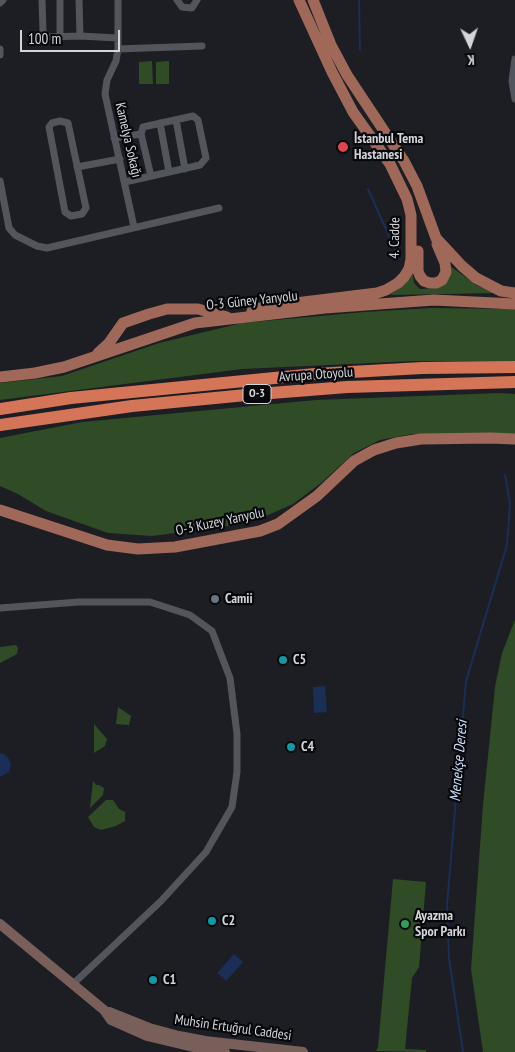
<!DOCTYPE html>
<meta charset="utf-8">
<style>
body{margin:0}
#map{position:relative;width:515px;height:1052px;overflow:hidden;background:#1c1e24;font-family:"PT Sans Narrow",sans-serif}
canvas{display:block}
.north{position:absolute;left:445px;top:20px;width:50px;height:50px;-webkit-text-stroke:4px #07080b;paint-order:stroke;rotate:177deg;font-size:14px;font-weight:700;line-height:20px;text-align:center;color:#d3d5d9}
.north::after{content:'';display:block;margin:auto;width:18px;height:22px;background:#d3d5d9;clip-path:polygon(50% 0,100% 100%,50% 72%,0 100%)}
.scale{position:absolute;left:20px;top:30px;width:100px;height:22px;box-sizing:border-box;border:2px solid #d3d5d9;border-top:0;padding-left:6px;font-size:15px;line-height:18px;white-space:nowrap;color:#d3d5d9;-webkit-text-stroke:4px #07080b;paint-order:stroke}
</style>
<div id="map">
<canvas width="515" height="1052"></canvas>
<div class="north">K</div>
<div class="scale">100 m</div>
</div>
<script>
const c = document.querySelector('canvas').getContext('2d');
c.lineJoin = 'round';
function paint(path, color) { c.fillStyle = color; c.fill(path, 'evenodd'); }
const poly = rows => new Path2D(rows.map(r => 'M' + r).join(''));
function stroke(path, color, width, dash) { c.strokeStyle = color; c.lineWidth = width; c.lineCap = dash ? 'butt' : 'round'; c.setLineDash(dash || []); c.stroke(path); }
function write(font, color, halo, rows, align = 'center') {
  c.font = font + ' "PT Sans Narrow",sans-serif'; c.lineWidth = 4.5; c.setLineDash([]); c.textBaseline = 'middle'; c.strokeStyle = halo; c.fillStyle = color; for (const [text, x, y, turn = 0] of rows) {
    c.save(); c.translate(x, y); c.rotate((+turn || 0) * Math.PI / 180); c.textAlign = isNaN(turn) ? turn : align; if (halo) c.strokeText(text, 0, 0); c.fillText(text, 0, 0); c.restore();
  }
}
const green = poly([
 [152,61,153,84,139,84,139,62],
 [169,61,169,84,156,84,156,62],
 [450,266,478,286,500,293,390,295,401,287,412,270,414,283,420,289,437,288],
 [431,308,515,309,515,362,414,361,242,369,0,400,0,383,62,376,159,343,242,323,364,312],
 [499,393,515,394,515,434,412,434,380,440,354,453,321,483,293,504,266,516,229,526,152,536,108,533,46,511,18,494,0,486,0,438,82,422,316,400],
 [515,620,515,1052,483,1052,471,969,483,805,495,687,502,653],
 [16,645,18,648,17,654,0,663,0,647],
 [118,707,131,716,129,725,116,724],
 [94,724,107,739,105,746,94,753],
 [93,781,96,785,99,785,104,788,103,795,90,808],
 [106,800,113,800,119,809,125,812,125,821,116,826,101,830,94,827,88,817],
 [393,879,426,882,419,967,412,978,405,1049,426,1050,426,1052,376,1051,378,1047]
]);
const water = poly([
 [325,686,327,712,314,713,313,687],
 [0,753,4,754,9,759,11,765,9,772,0,777],
 [234,954,243,962,226,981,217,973]
]);
const stream = poly([
 [359,0,360,50],
 [368,189,398,256],
 [463,1052,449,958,447,905,466,681,507,545,510,503,505,475]
]);
const street = poly([
 [42,0,43,32,47,37,80,36,118,38],
 [60,0,60,36],
 [79,0,80,36],
 [118,0,118,49,116,61,107,80,105,94,134,227],
 [177,0,182,7,192,8,197,0],
 [0,3,3,0],
 [0,49,0,55],
 [118,49,202,46],
 [515,59,512,81,515,99],
 [176,120,185,169],
 [60,121,68,123,86,208,82,214,71,216,65,212,49,127,52,123,60,121],
 [160,123,169,172],
 [141,134,151,176],
 [114,138,141,134,143,127,193,116,198,120,206,158,200,165,125,182],
 [77,167,120,159],
 [0,181,9,228,15,235,37,246,47,248,219,208],
 [0,608,79,602,150,602,190,615,212,631,230,678,237,734,237,772,232,807,206,852,161,901,73,984]
]);
const secondary = poly([
 [0,924,104,1010,111,1020,147,1036,198,1048,225,1052],
 [109,1012,149,1028,179,1036,205,1041,303,1052]
]);
const primary = poly([
 [313,0,331,45,347,75,404,161,417,186,436,238,462,266,476,278,501,291,515,293],
 [418,251,418,271,420,276,424,281,430,283,436,283,442,280,446,272,445,263,437,244],
 [252,311,263,307,377,293,386,290,398,283,404,277,409,269,411,259,411,215,407,199,390,164,353,112,332,72,299,0],
 [98,353,109,343,123,323,149,314,167,309,198,309,227,317],
 [0,377,35,373,64,367,195,323,325,308,434,300,515,304],
 [0,510,107,545,138,549,175,547,260,531,278,524,317,496,354,461,374,450,396,443,421,439,491,438,515,439]
]);
const highway = poly([
 [0,409,71,398,315,374,422,368,515,367],
 [0,425,132,406,246,395,347,387,515,382]
]);
const markers = [
 [343,147,6,"#e0444e"],
 [215,599,5,"#6b7280"],
 [283,660,5,"#0f9aa8"],
 [291,747,5,"#0f9aa8"],
 [212,921,5,"#0f9aa8"],
 [405,924,5,"#2e9e5b"],
 [153,980,5,"#0f9aa8"]
];
const shields = [
 [257,394,28]
];
const shieldNames = [
 ["O-3",257,394]
];
const poiNames = [
 ["İstanbul Tema",354,139],
 ["Hastanesi",354,155],
 ["Camii",225,599],
 ["C5",293,660],
 ["C4",301,747],
 ["Ayazma",415,916],
 ["Spor Parkı",415,932],
 ["C2",222,921],
 ["C1",163,980]
];
const streetNames = [
 ["Kamelya Sokağı",128,140,77],
 ["4. Cadde",395,238,-89],
 ["O-3 Güney Yanyolu",252,301,-6],
 ["Avrupa Otoyolu",316,375,-4],
 ["O-3 Kuzey Yanyolu",220,522,-12],
 ["Muhsin Ertuğrul Caddesi",233,1028,8]
];
const waterNames = [
 ["Menekşe Deresi",459,761,-85]
];
paint(green, '#2f4c26');
paint(water, '#1a2e56');
stroke(stream, '#1a2e56', 2);
stroke(street, '#52555c', 7);
stroke(secondary, '#795f5a', 10);
stroke(primary, '#a06859', 11);
stroke(highway, '#d47557', 12);
for (const [x, y, r, color] of markers) { const dot = new Path2D(); dot.arc(x, y, r, 0, 2 * Math.PI); c.fillStyle = color; c.fill(dot); stroke(dot, '#07080b', 2); }
for (const [x, y, w] of shields) { const box = new Path2D(); box.roundRect(x - w / 2, y - 9.5, w, 19, 4); c.fillStyle = '#07080b'; c.fill(box); stroke(box, '#d3d5d9', 1); }
write('bold 12px', '#d3d5d9', null, shieldNames);
write('bold 14px', '#d3d5d9', '#07080b', poiNames, 'left');
write('14px', '#d3d5d9', '#07080b', streetNames);
write('italic 15px', '#cfdefb', '#07080b', waterNames);
</script>
